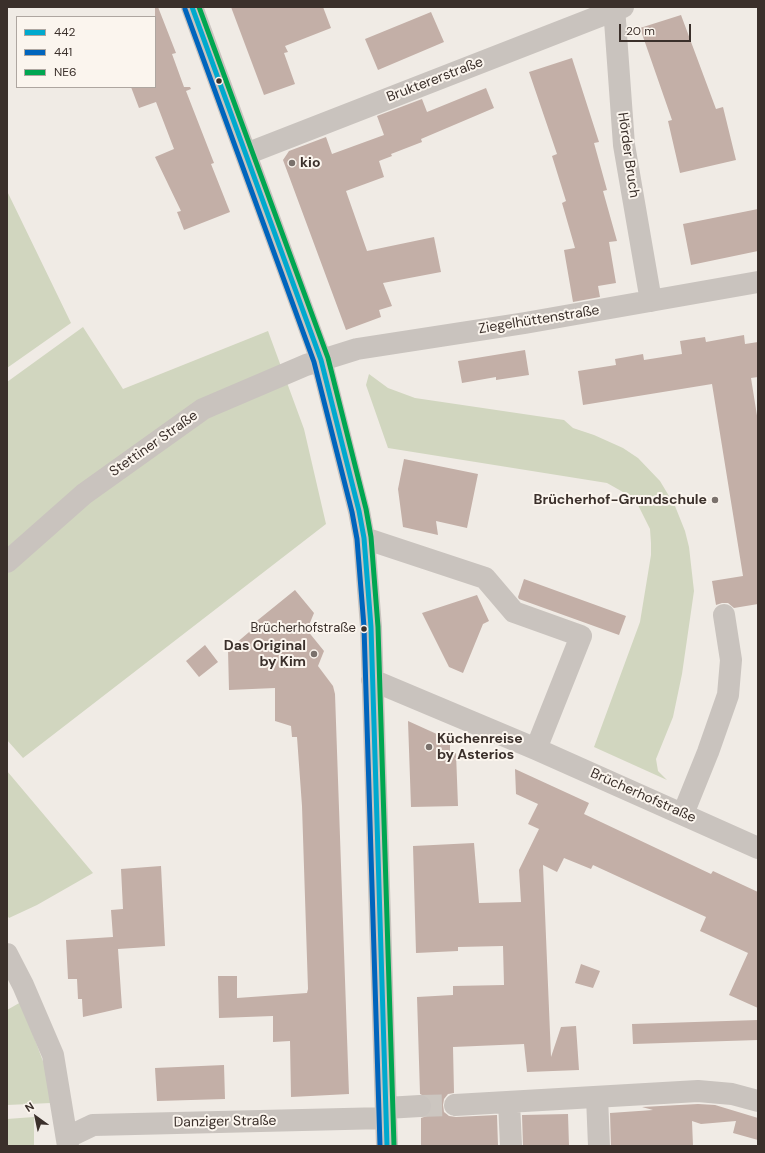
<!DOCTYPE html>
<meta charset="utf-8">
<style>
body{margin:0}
#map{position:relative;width:765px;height:1153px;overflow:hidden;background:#f0ebe5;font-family:"DM Sans",sans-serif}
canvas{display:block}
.frame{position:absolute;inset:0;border:8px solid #3b302b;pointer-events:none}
.legend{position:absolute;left:16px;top:16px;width:140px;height:72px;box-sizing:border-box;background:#fbf5ee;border:1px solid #aea6a0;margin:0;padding:5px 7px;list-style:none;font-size:12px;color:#3b302b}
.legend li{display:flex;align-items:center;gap:8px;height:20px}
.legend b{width:20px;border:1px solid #aea6a0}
.north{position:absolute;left:16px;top:1097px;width:40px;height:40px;-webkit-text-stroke:3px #fbf5ee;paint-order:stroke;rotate:327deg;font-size:11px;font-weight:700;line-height:16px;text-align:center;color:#3b302b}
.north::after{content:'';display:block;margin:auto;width:14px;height:18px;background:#3b302b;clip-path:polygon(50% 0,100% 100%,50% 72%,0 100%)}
.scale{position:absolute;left:619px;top:24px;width:72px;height:18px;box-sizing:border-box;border:2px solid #3b302b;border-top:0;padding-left:5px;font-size:12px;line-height:14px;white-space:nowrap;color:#3b302b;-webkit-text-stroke:3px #fbf5ee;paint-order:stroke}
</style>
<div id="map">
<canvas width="765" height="1153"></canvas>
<div class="frame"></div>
<ul class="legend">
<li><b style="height:5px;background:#00a9ce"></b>442</li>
<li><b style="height:5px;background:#0065bd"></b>441</li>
<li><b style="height:5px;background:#00a651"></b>NE6</li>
</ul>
<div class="north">N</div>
<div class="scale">20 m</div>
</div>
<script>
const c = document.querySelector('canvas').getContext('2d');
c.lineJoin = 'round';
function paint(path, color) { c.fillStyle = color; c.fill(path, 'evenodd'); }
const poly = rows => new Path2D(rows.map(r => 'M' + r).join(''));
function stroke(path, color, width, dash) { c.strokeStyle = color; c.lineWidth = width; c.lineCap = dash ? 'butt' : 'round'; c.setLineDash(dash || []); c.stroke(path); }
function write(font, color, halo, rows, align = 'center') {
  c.font = font + ' "DM Sans",sans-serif'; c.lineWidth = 4; c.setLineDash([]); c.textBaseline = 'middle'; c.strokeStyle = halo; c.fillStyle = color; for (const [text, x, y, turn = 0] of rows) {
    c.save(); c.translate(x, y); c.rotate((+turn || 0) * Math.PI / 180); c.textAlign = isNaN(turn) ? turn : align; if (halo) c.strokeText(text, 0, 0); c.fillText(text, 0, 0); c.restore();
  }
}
const green = poly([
 [7,191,71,323,7,368],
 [83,327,123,389,268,331,304,429,326,524,23,758,7,740,7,382],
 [369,374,388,388,415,398,564,420,573,428,594,435,623,448,638,458,660,481,675,506,685,531,689,547,694,591,682,674,673,717,656,759,658,771,667,780,594,747,640,622,651,555,651,543,650,529,638,505,630,496,607,483,388,448,366,385],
 [7,771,93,873,37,905,9,918,7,915],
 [21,1002,44,1064,51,1103,7,1105,7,1010],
 [34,1117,34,1146,7,1146,7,1119]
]);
const building = poly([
 [155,7,158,7,176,53,172,54,184,87,190,87,191,89,186,91,214,163,211,164,230,212,184,230,177,212,181,211,155,157,174,149,156,102,139,108,131,87,155,87],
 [231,7,323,7,331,28,285,46,288,52,284,53,295,84,264,95],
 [431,12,444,42,378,70,365,39],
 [681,15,716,109,723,107,736,160,680,173,668,121,672,120,640,28],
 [572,58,599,142,594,143,607,190,603,191,617,241,609,242,616,283,598,286,600,297,573,302,564,250,575,248,562,203,566,201,552,156,557,154,529,72],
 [486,88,494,108,421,139,422,142,391,154,392,156,379,161,384,177,346,191,367,251,434,237,441,272,383,283,392,306,379,310,381,317,346,330,283,160,289,151,326,137,332,154,384,135,377,116,422,99,427,112],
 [758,209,758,251,691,265,683,224],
 [744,335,745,344,758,342,758,377,751,378,758,422,758,604,734,608,728,603,722,603,716,605,712,581,743,576,712,384,583,405,578,371,616,365,615,359,643,354,644,360,682,354,680,341,705,337,706,342],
 [525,350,529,375,496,380,496,377,462,383,458,361],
 [404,459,478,474,467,528,436,521,438,535,403,527,398,489],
 [524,579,626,616,619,635,519,599,518,597],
 [295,590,314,613,307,630,324,651,318,666,333,686,335,694,349,1094,291,1097,290,1041,273,1042,273,1016,219,1018,218,976,237,976,237,998,307,993,308,989,302,806,297,737,292,737,291,726,275,721,275,688,229,690,228,650,255,627,253,624],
 [477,595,489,621,483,624,463,673,449,667,422,613],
 [205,645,218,662,199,677,186,661],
 [408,721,450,740,450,754,456,753,458,806,411,807],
 [515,769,589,803,584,814,711,874,713,871,758,892,758,1008,729,995,748,953,700,931,706,917,593,865,591,869,564,858,557,872,543,865,551,1057,561,1027,576,1026,579,1070,527,1072,524,1044,453,1047,454,1093,448,1094,444,1099,443,1105,444,1112,449,1116,456,1117,497,1115,498,1146,421,1146,421,1118,427,1116,431,1112,432,1106,430,1099,420,1094,417,997,453,995,453,986,504,985,503,946,458,947,458,951,416,953,413,846,474,843,479,903,521,902,519,870,539,829,528,824,538,804,516,794],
 [161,866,165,946,118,949,122,1008,83,1017,82,999,78,999,77,979,68,979,66,940,113,937,111,910,123,909,121,869],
 [581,964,600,971,593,988,575,983],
 [758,1020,758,1040,633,1044,632,1024],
 [224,1065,225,1099,157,1101,155,1068],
 [698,1104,715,1105,758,1118,758,1140,733,1133,736,1121,701,1124,692,1121,693,1146,611,1146,610,1113,653,1110,642,1107],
 [568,1114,569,1146,523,1146,522,1115]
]);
const minorTunnel = poly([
 [420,1106,455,1105]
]);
const minor = poly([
 [192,7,321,360,359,511,364,538,371,627,387,1146],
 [614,7,624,145,651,301],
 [246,154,623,7],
 [364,538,485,578,514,612,581,636,536,749],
 [7,562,84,494,203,409,306,365,357,349,525,323,758,282],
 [372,680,536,749,758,848],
 [683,814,708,752,728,695,731,660,724,615],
 [7,954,23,985,53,1055,68,1146],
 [597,1097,599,1146],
 [509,1102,511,1146],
 [455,1105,698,1091,732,1094,758,1101],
 [386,1108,420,1106],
 [68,1137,93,1125,386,1118]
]);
const bus1 = poly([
 [192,7,321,360,359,511,364,538,371,627,387,1146]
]);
const bus2 = poly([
 [185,9,314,362,352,512,357,539,364,627,380,1146]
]);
const bus3 = poly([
 [199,7,328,358,366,509,371,537,378,627,394,1146]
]);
const markers = [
 [219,81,3.5,"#3b302b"],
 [292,163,4,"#7a716c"],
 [715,500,4,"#7a716c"],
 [364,629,3.5,"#3b302b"],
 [314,654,4,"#7a716c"],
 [429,747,4,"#7a716c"]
];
const busNames = [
 ["Brücherhofstraße",356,629]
];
const streetNames = [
 ["Bruktererstraße",435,80,-21],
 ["Hörder Bruch",628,155,82],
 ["Ziegelhüttenstraße",539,320,-9],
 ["Stettiner Straße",154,444,-35],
 ["Brücherhofstraße",643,796,24],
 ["Danziger Straße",225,1122,-1]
];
const poiNames = [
 ["kio",300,163],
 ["Brücherhof-Grundschule",707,500,"right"],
 ["Das Original",306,646,"right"],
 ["by Kim",306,662,"right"],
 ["Küchenreise",437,739],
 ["by Asterios",437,755]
];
paint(green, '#d1d6bf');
paint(building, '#c3afa7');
stroke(minorTunnel, '#ccc6c0', 22, [22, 11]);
stroke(minor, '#c9c3be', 22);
stroke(bus1, '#00a9ce', 5);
stroke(bus2, '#0065bd', 5);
stroke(bus3, '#00a651', 5);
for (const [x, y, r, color] of markers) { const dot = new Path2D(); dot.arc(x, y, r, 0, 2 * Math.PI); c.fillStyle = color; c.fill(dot); stroke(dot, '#fbf5ee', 1.5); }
write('13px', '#3b302b', '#fbf5ee', busNames, 'right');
write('14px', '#3b302b', '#fbf5ee', streetNames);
write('bold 14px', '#3b302b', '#fbf5ee', poiNames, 'left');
</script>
